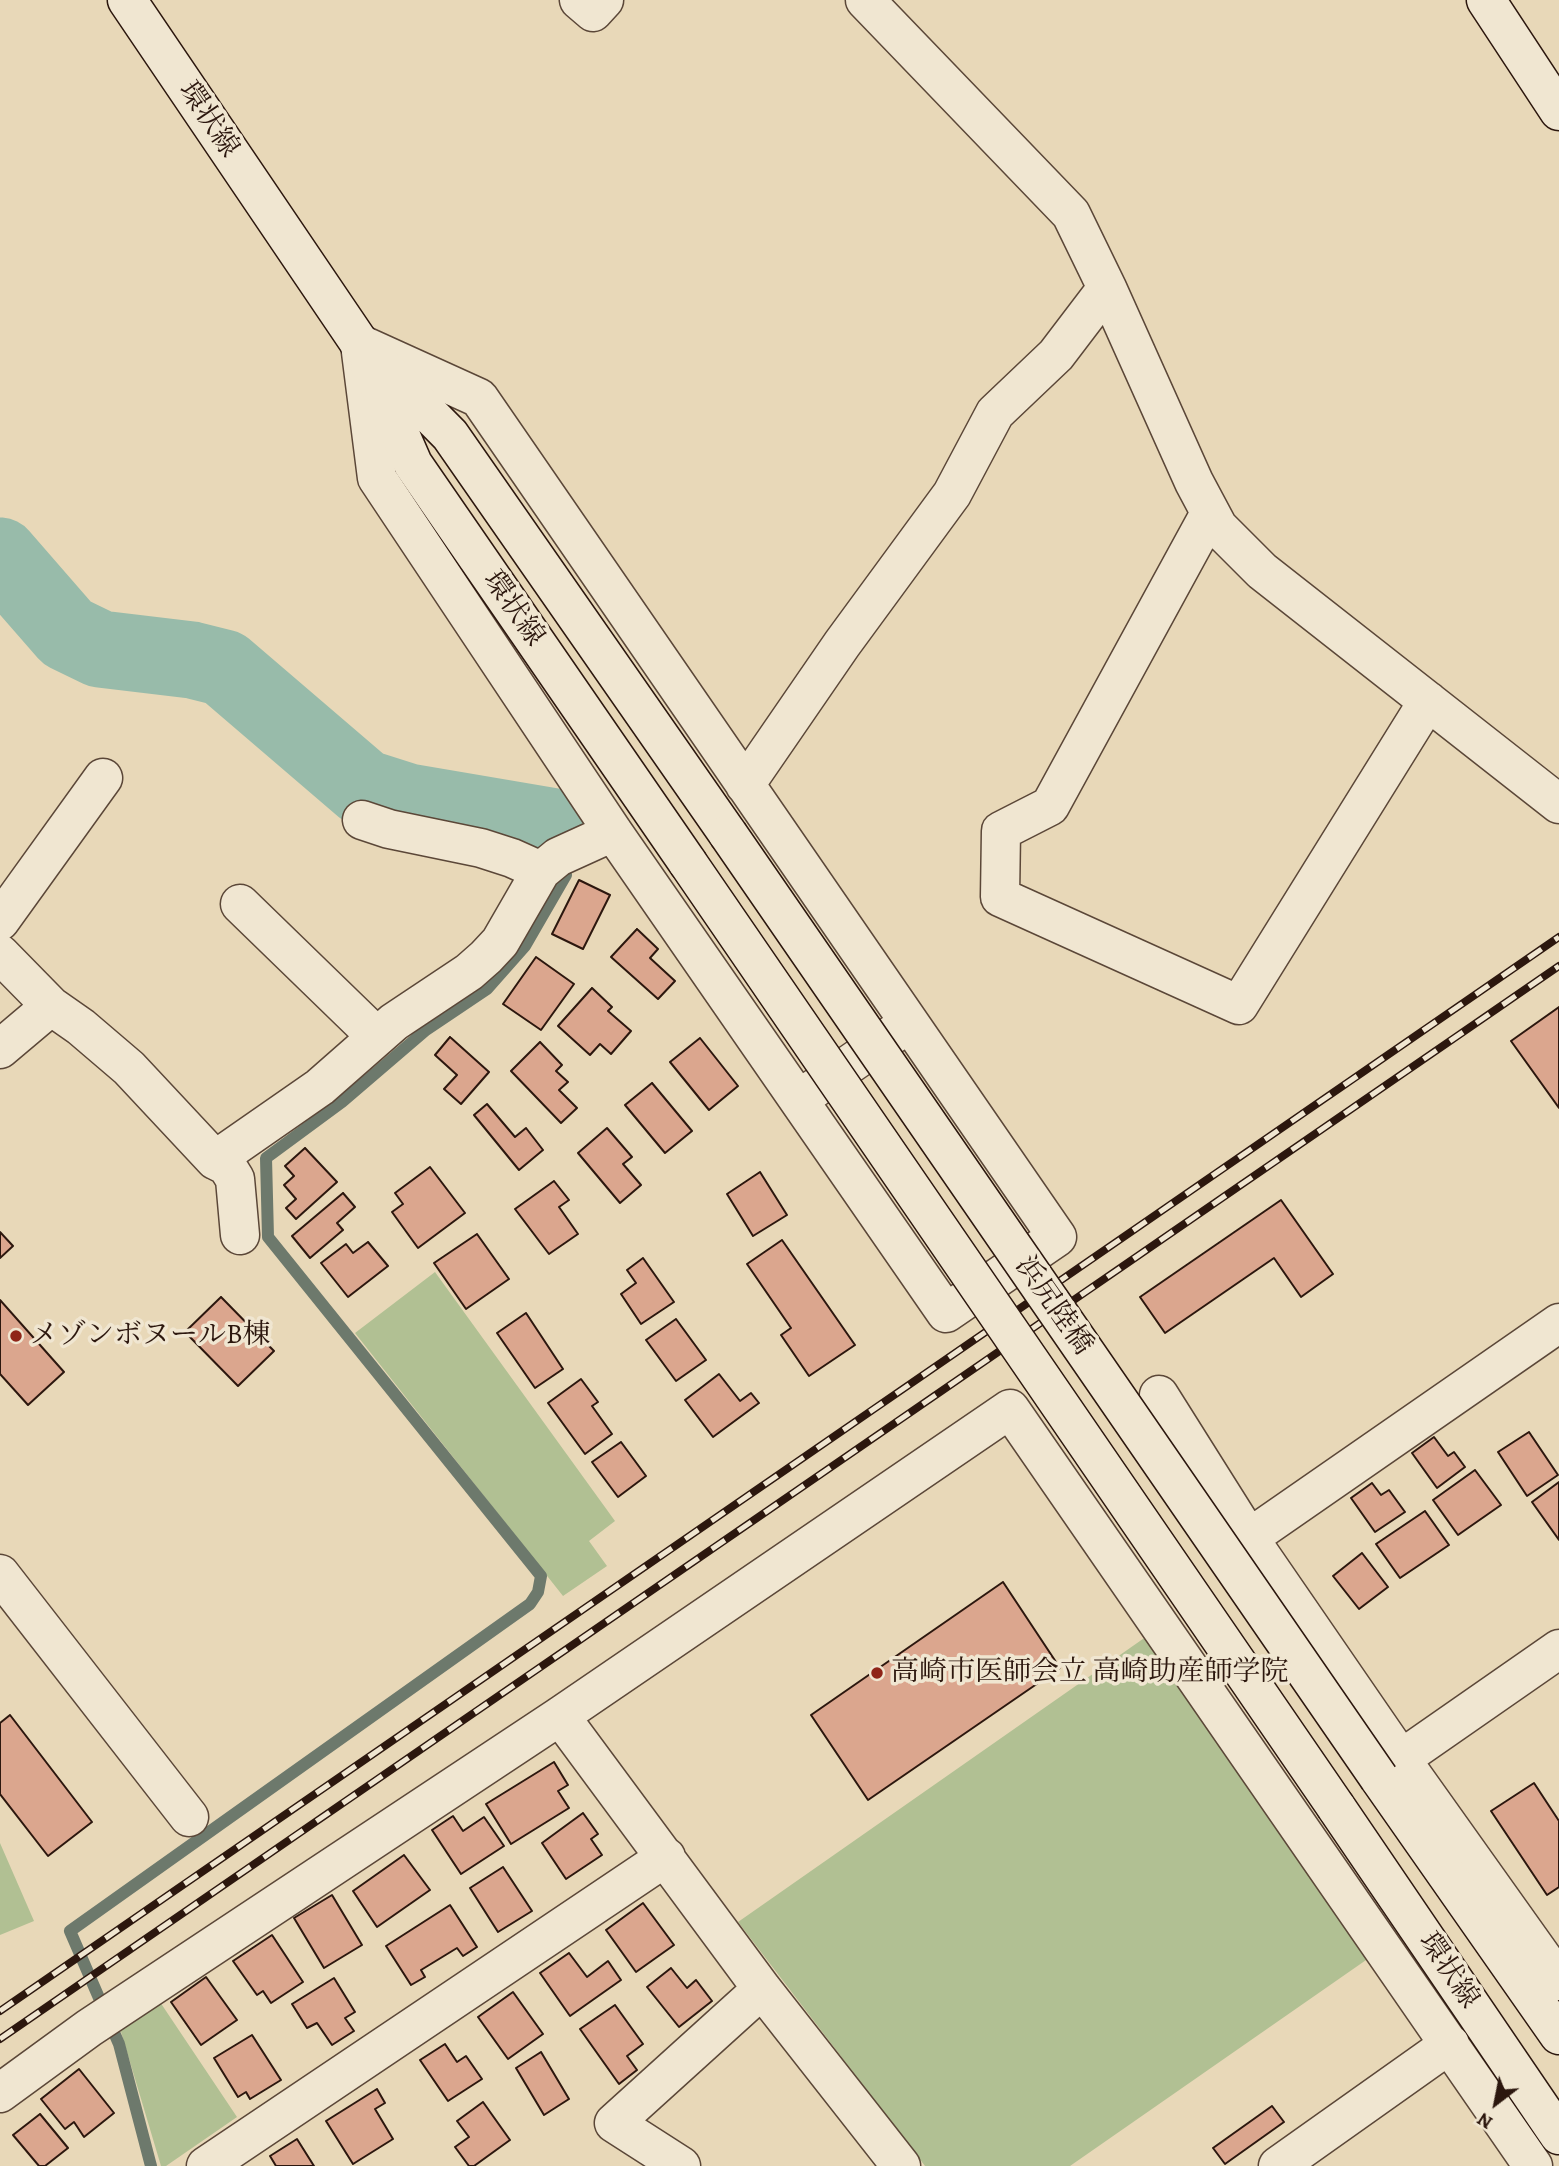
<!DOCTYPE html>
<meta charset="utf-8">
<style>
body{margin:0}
#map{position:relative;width:1559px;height:2166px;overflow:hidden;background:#e8d8b8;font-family:Alegreya,serif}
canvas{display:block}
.north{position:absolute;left:1461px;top:2068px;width:70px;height:70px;-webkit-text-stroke:5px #f0e6d1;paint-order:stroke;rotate:212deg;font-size:19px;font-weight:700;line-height:28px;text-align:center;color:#2c170e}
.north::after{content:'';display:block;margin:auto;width:24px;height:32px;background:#2c170e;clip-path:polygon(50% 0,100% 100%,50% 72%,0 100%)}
</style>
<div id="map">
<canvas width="1559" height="2166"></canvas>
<div class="north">N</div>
</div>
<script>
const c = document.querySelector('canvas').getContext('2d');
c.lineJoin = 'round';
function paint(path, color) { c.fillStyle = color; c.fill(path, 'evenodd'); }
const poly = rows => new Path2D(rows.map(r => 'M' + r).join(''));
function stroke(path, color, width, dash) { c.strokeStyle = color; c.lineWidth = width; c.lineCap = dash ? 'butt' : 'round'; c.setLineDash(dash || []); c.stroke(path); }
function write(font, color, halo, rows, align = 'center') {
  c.font = font + ' Alegreya,"Noto Serif JP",serif'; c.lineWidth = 7; c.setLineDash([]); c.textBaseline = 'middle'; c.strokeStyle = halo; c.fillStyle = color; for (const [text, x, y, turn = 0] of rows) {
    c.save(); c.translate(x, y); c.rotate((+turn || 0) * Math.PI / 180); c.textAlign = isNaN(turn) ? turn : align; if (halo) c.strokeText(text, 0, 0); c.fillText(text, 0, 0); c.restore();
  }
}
const green = poly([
 [435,1272,615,1521,589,1541,607,1566,563,1596,355,1333],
 [1150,1634,1369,1958,1070,2166,925,2166,738,1922],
 [0,1843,34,1921,0,1935],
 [158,1999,237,2117,166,2166,161,2166,119,2025]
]);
const stream = poly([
 [151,2166,119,2044,70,1931,530,1604,538,1592,541,1576,268,1237,266,1158,342,1102,426,1030,487,989,525,946,566,875,555,827]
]);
const river = poly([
 [0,556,67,633,100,649,192,660,224,668,364,788,408,802,555,827]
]);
const building = poly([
 [579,880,610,895,583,949,552,934,579,880],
 [637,929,658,949,650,958,675,981,658,999,611,957,637,929],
 [536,957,574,984,541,1030,503,1004,536,957],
 [592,988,612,1007,608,1011,631,1031,611,1054,600,1044,590,1055,558,1026,592,988],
 [1559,1007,1559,1108,1511,1041,1559,1007],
 [450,1037,489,1072,461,1104,444,1089,457,1075,435,1055,450,1037],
 [700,1038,738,1086,709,1110,670,1062,700,1038],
 [540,1042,562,1065,556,1071,568,1082,559,1090,577,1108,561,1123,511,1071,540,1042],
 [652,1083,692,1131,665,1153,625,1105,652,1083],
 [487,1104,515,1137,526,1128,543,1150,519,1170,474,1115,487,1104],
 [607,1128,632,1157,623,1164,641,1185,620,1203,578,1153,607,1128],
 [305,1148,337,1182,296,1219,286,1208,296,1199,284,1185,294,1176,285,1166,305,1148],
 [430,1167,465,1213,418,1248,392,1212,403,1204,395,1193,430,1167],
 [760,1172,787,1215,753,1236,727,1194,760,1172],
 [554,1181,569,1200,559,1207,578,1234,549,1254,515,1209,554,1181],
 [343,1193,355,1207,337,1223,343,1230,310,1258,292,1236,343,1193],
 [1281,1200,1333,1274,1301,1297,1274,1258,1165,1333,1140,1297,1281,1200],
 [0,1232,13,1246,0,1258,0,1232],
 [477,1234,509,1279,466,1309,434,1263,477,1234],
 [782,1240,855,1345,809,1376,781,1335,791,1328,747,1264,782,1240],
 [368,1242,388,1266,348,1297,321,1263,346,1244,353,1253,368,1242],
 [643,1258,674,1302,641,1324,621,1294,636,1283,627,1270,643,1258],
 [221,1297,274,1351,238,1386,185,1332,221,1297],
 [0,1300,64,1372,28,1405,0,1374,0,1300],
 [526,1313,563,1369,535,1388,497,1333,526,1313],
 [676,1319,706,1360,676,1381,646,1340,676,1319],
 [719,1374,740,1401,751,1393,759,1403,713,1437,685,1400,719,1374],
 [581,1379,598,1402,592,1406,612,1434,585,1454,548,1403,581,1379],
 [1529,1432,1558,1475,1527,1496,1498,1452,1529,1432],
 [1434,1437,1448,1456,1454,1452,1465,1467,1437,1488,1412,1453,1434,1437],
 [621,1442,646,1476,618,1497,592,1462,621,1442],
 [1475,1470,1501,1505,1458,1535,1433,1500,1475,1470],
 [1559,1482,1559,1540,1532,1502,1559,1482],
 [1372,1483,1381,1495,1389,1490,1405,1512,1375,1532,1351,1498,1372,1483],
 [1425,1511,1449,1545,1400,1578,1376,1544,1425,1511],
 [1362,1553,1388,1587,1359,1609,1333,1576,1362,1553],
 [1003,1582,1060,1668,868,1800,811,1715,1003,1582],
 [10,1715,92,1822,48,1856,0,1794,0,1723,10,1715],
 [554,1762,568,1785,558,1791,569,1808,511,1844,486,1804,554,1762],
 [1534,1783,1559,1821,1559,1887,1547,1895,1491,1811,1534,1783],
 [583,1813,598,1834,591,1839,602,1855,566,1879,542,1843,583,1813],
 [453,1816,463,1831,484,1817,504,1846,461,1874,432,1830,453,1816],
 [404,1855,430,1890,377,1927,353,1891,404,1855],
 [503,1867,532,1911,498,1932,470,1888,503,1867],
 [332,1895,362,1945,324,1968,294,1918,332,1895],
 [643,1903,674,1945,636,1972,606,1930,643,1903],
 [450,1905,477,1947,463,1956,457,1948,421,1970,425,1977,411,1985,386,1946,450,1905],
 [272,1935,303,1982,271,2003,263,1991,257,1995,233,1961,272,1935],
 [569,1953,587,1977,608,1961,621,1980,570,2016,540,1973,569,1953],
 [671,1968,687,1988,696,1980,712,2001,679,2027,647,1987,671,1968],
 [206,1977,237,2020,201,2045,171,2002,206,1977],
 [334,1978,355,2012,345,2018,354,2031,332,2045,317,2023,307,2028,292,2004,334,1978],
 [513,1992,543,2034,508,2059,478,2017,513,1992],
 [615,2005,643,2044,627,2056,637,2070,619,2084,580,2029,615,2005],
 [252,2035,281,2080,250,2099,246,2092,238,2097,214,2058,252,2035],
 [445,2044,457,2062,466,2056,482,2079,448,2101,420,2060,445,2044],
 [541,2052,569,2099,544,2115,516,2068,541,2052],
 [79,2069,114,2113,84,2137,74,2122,65,2129,41,2099,79,2069],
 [377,2089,385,2103,375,2109,393,2139,353,2164,326,2121,377,2089],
 [483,2102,510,2140,474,2166,469,2166,455,2147,469,2137,457,2121,483,2102],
 [1272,2106,1284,2122,1225,2164,1213,2148,1272,2106],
 [40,2114,68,2148,45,2166,39,2166,13,2135,40,2114],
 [297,2139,314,2166,276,2166,270,2156,297,2139]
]);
const street = poly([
 [579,0,593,12,604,0],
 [865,0,1071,214,1107,288,1194,482,1218,527,1262,571,1559,804],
 [360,344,479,398,1057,1237,946,1313,613,832,377,478,360,344],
 [1210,513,1050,806,1001,831,1000,897,1239,1005,1428,701],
 [745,785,842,644,952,494,995,413,1056,355,1107,288],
 [362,820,389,829,481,848,512,858,541,871],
 [240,904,377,1037],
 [0,921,103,778],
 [0,954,51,1006,81,1027,129,1068,215,1160],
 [0,1049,51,1006],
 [808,1093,902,1028],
 [240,1235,235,1179,227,1166,215,1160,320,1087,394,1022,469,972,486,957,500,942,541,871,558,857,613,832],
 [1159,1395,1249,1538,1401,1759,1559,1981],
 [1249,1538,1559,1323],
 [0,1574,189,1817],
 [560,1716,762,1989,901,2166],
 [1401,1759,1559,1649],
 [0,2093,89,2028,560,1716,1010,1409,1533,2166],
 [206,2166,666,1857],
 [681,2166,614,2123,762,1989],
 [1278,2166,1450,2044]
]);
const secondary = poly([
 [127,0,360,344,450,435,728,834],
 [1486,0,1559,111],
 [370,365,413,464,688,863],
 [1379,1778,1559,2035],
 [1336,1807,1559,2135]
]);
const rail = poly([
 [0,2011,1559,937],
 [0,2039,1559,966]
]);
const secondaryBridge = poly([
 [728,834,1379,1778],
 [688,863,1336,1807]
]);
const markers = [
 [16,1336,7,"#8f2418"],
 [877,1673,7,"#8f2418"]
];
const streetNames = [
 ["環状線",208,120,56],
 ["環状線",513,609,55],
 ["浜尻陸橋",1053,1306,55],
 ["環状線",1448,1971,56]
];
const poiNames = [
 ["メゾンボヌールB棟",30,1336],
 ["高崎市医師会立 高崎助産師学院",891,1673]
];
paint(green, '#b1c093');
stroke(stream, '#6d796c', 12);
stroke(river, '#98bbaa', 77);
paint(building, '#dba68e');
stroke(building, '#2c170e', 2);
stroke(street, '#5b4738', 41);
stroke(secondary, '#2c170e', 41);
stroke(street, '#f0e6d1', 38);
stroke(secondary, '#f0e6d1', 38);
stroke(rail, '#2c170e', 8);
stroke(rail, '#f0e6d1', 5, [16]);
stroke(secondaryBridge, '#2c170e', 41, []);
stroke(secondaryBridge, '#f0e6d1', 38);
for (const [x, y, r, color] of markers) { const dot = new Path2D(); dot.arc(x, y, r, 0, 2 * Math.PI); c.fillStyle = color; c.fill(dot); stroke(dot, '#f0e6d1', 2.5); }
write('28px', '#2c170e', '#f0e6d1', streetNames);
write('28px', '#2c170e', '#f0e6d1', poiNames, 'left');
</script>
